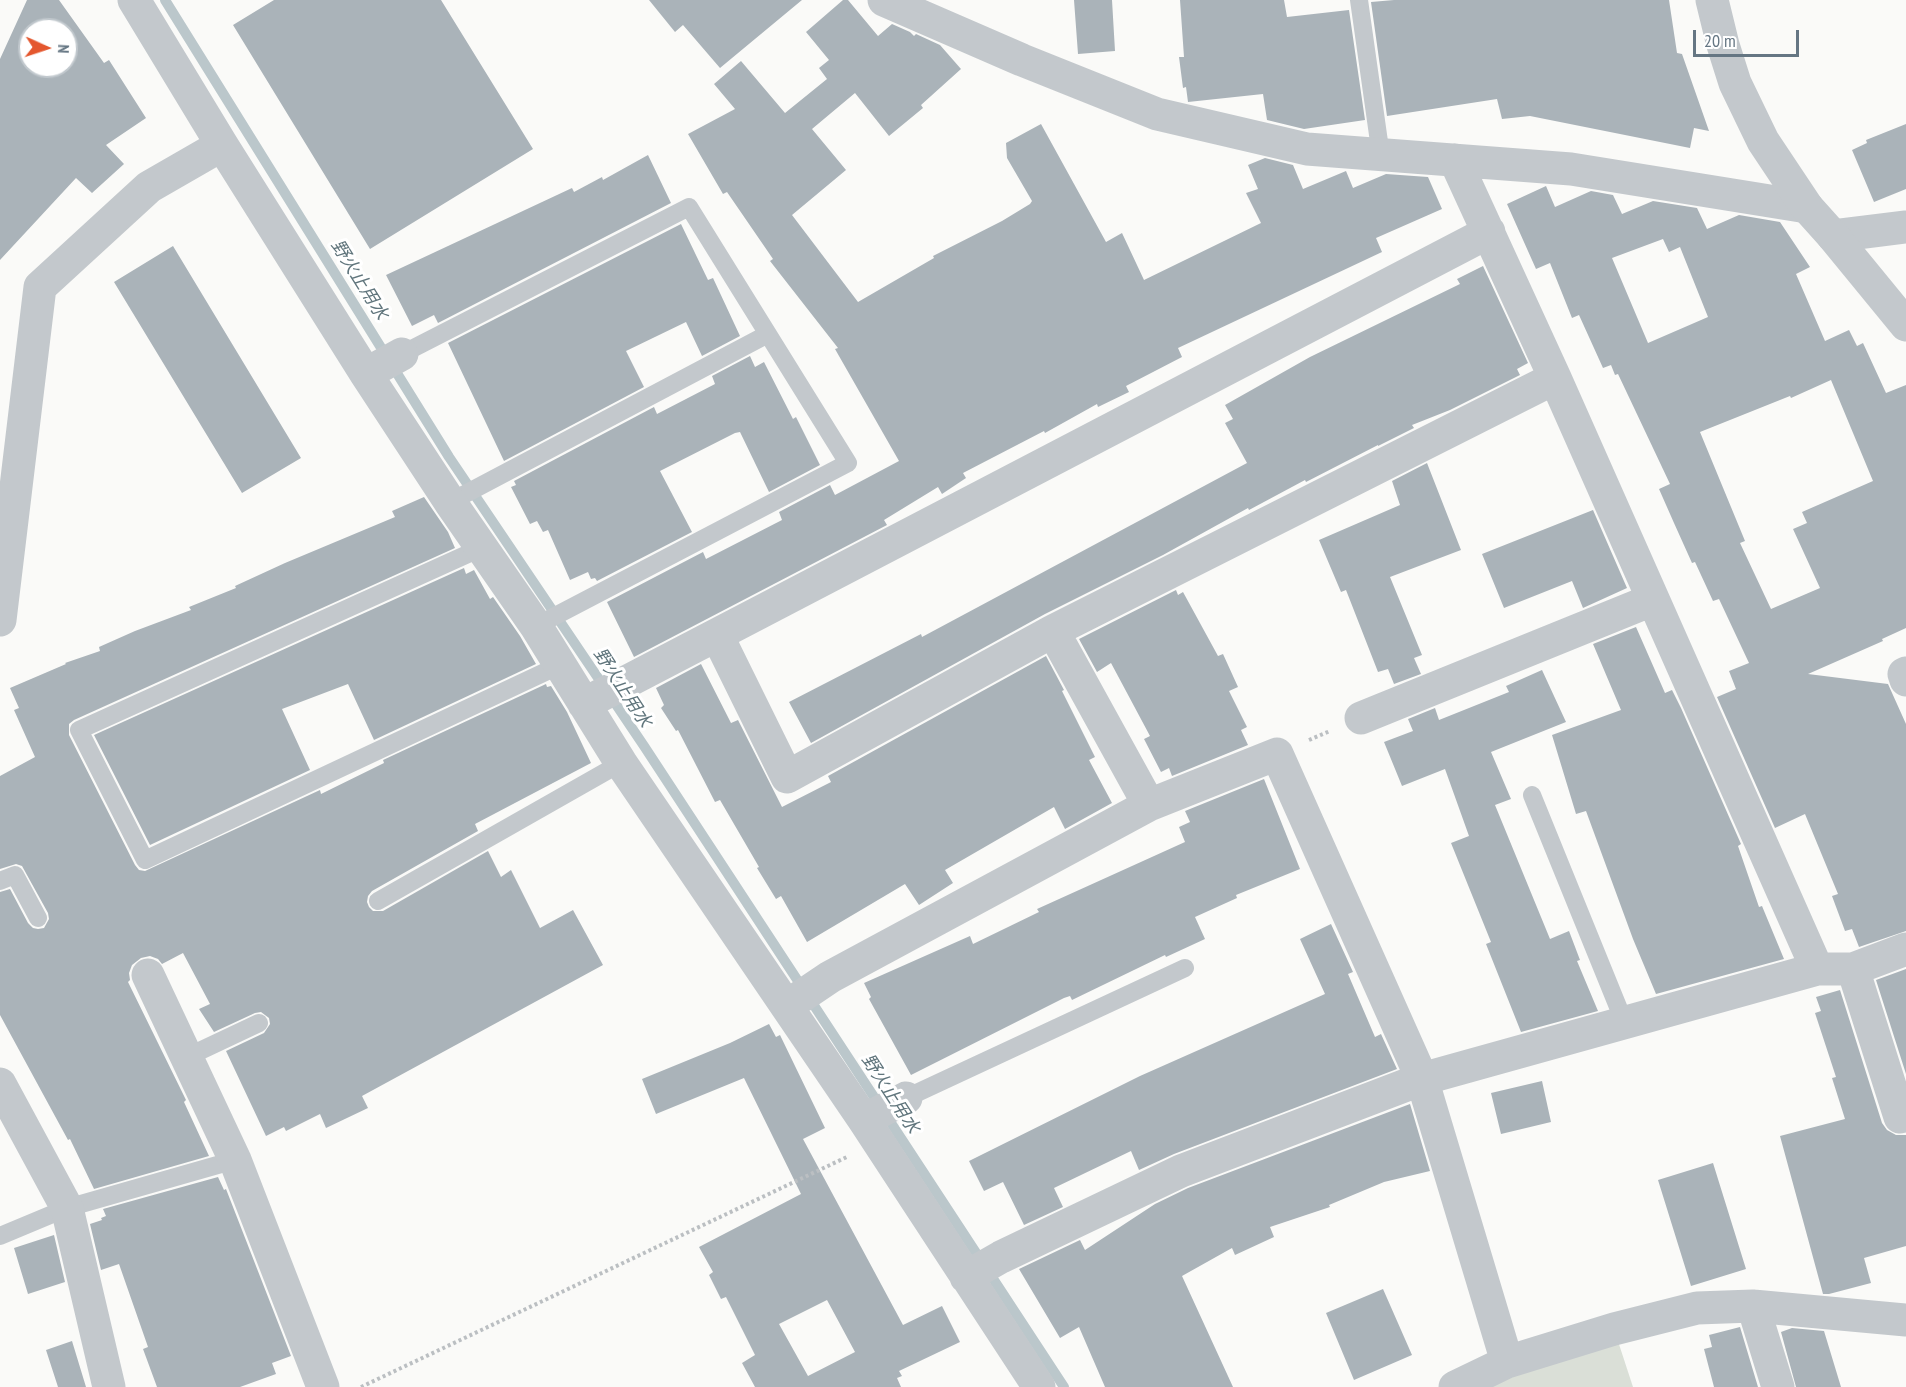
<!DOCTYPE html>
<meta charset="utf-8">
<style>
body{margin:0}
#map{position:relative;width:1906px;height:1387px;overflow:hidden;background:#fafaf8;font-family:"PT Sans Narrow",sans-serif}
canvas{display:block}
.north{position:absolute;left:18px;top:18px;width:60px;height:60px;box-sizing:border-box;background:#fff;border:2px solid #c1c8cd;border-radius:50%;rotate:93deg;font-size:16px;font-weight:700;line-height:24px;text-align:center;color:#657683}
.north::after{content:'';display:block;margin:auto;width:21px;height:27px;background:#e4572e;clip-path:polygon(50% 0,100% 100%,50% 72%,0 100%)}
.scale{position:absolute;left:1693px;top:30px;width:106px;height:27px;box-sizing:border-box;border:3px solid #657683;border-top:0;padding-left:8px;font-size:18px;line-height:21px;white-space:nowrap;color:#657683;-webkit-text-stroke:4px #fff;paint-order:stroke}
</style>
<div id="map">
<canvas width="1906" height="1387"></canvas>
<div class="north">N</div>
<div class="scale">20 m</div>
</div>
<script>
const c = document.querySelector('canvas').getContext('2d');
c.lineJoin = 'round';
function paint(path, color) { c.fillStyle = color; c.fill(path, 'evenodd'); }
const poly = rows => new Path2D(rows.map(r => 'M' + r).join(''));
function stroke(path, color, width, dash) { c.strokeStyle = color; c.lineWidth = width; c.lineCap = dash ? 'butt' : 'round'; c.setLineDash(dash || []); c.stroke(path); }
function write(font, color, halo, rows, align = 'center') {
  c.font = font + ' "PT Sans Narrow","Noto Sans JP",sans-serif'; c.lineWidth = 6; c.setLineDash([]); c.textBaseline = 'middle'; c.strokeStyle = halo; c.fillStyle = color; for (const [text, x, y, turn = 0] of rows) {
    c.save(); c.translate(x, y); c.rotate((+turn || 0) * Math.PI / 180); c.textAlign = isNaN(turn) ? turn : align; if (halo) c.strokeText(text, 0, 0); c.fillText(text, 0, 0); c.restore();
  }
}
const green = poly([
 [1614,1329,1633,1387,1455,1387]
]);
const stream = poly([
 [165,0,449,457,644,746,1064,1387]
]);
const building = poly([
 [27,0,59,0,104,63,109,60,146,118,106,145,124,164,92,193,76,178,0,260,0,59],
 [30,30,66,30,66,66,30,66],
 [274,0,441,0,533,149,370,249,233,25],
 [649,0,802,0,720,68,683,25,675,32],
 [843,0,848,0,878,36,892,24,910,32,914,36,916,34,940,45,961,69,921,105,923,108,889,136,855,93,812,129,846,170,792,215,858,302,934,258,933,256,1002,221,1030,204,1032,201,1007,158,1006,143,1041,124,1106,242,1122,233,1144,280,1261,223,1246,193,1258,189,1248,165,1265,158,1293,165,1303,189,1346,171,1353,188,1386,174,1428,177,1442,209,1376,238,1382,252,1178,348,1182,357,1126,386,1129,392,1098,407,1097,404,1045,433,1044,431,963,473,966,478,942,494,938,487,884,520,887,525,634,657,607,602,703,552,706,559,782,520,779,512,830,485,835,495,899,461,835,349,838,348,770,261,773,259,727,192,723,194,688,134,735,109,714,84,741,61,785,113,827,79,819,68,829,60,806,32],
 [1074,0,1112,0,1115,51,1078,54],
 [1180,0,1284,0,1287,17,1349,10,1365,120,1304,129,1267,120,1263,94,1188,102,1186,87,1183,88,1179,57,1184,57],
 [1394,0,1669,0,1677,53,1682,54,1709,131,1694,128,1690,148,1530,116,1502,119,1497,99,1387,116,1371,2],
 [1906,124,1906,189,1874,202,1852,150,1867,143,1866,140],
 [648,155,671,203,438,323,434,315,412,326,386,275,572,188,574,192,602,177,603,180],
 [1546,186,1555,207,1591,191,1613,195,1622,214,1653,201,1697,208,1707,229,1739,215,1780,222,1810,267,1796,274,1825,341,1849,330,1857,346,1863,343,1886,393,1906,385,1906,628,1882,639,1883,641,1808,674,1888,684,1906,724,1906,931,1859,947,1852,929,1845,931,1832,896,1838,894,1805,814,1775,828,1717,697,1736,689,1729,671,1749,663,1719,599,1713,601,1695,562,1692,563,1674,523,1659,489,1670,484,1618,374,1615,375,1611,365,1603,368,1579,315,1572,318,1550,263,1536,269,1507,204],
 [1663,239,1669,252,1680,247,1708,317,1648,343,1612,258],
 [1831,380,1873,481,1802,512,1807,523,1793,529,1820,588,1771,609,1740,543,1745,541,1700,432,1790,396,1791,398],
 [681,224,708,280,713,278,740,336,702,356,686,322,626,351,644,387,504,461,448,343],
 [173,246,301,458,242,493,114,282],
 [1483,266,1528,363,1517,369,1520,375,1450,410,1412,425,1414,428,1378,446,1378,445,1306,482,1305,480,1249,510,1248,508,1163,555,1045,614,811,743,789,702,921,634,922,637,1247,463,1225,423,1233,419,1225,405,1310,357,1460,284,1457,279],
 [750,356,755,367,764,362,793,419,796,417,820,465,769,492,740,432,735,433,660,471,692,532,597,581,595,578,591,579,588,572,570,580,548,530,543,532,537,521,530,524,511,487,516,485,514,481,654,407,657,414,715,384,712,376],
 [1427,463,1461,550,1390,577,1422,655,1414,658,1421,674,1394,684,1388,669,1378,672,1346,590,1341,592,1319,540,1400,505,1392,481],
 [424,497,448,532,455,548,74,720,69,724,69,735,135,865,139,870,145,871,320,790,321,794,384,763,383,760,546,684,547,687,551,686,567,712,591,763,475,824,478,831,372,891,368,896,367,902,369,907,373,911,383,911,488,851,501,877,511,870,540,928,573,910,603,965,362,1096,368,1108,326,1128,320,1114,286,1131,284,1127,266,1136,226,1051,264,1033,270,1024,269,1018,261,1012,255,1013,214,1032,199,1009,210,1004,183,953,162,964,158,959,150,956,141,958,132,965,129,973,130,980,128,982,186,1100,184,1102,209,1156,94,1189,70,1139,68,1140,0,1015,0,892,10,889,28,923,33,928,38,929,44,928,49,919,48,913,22,866,16,864,0,869,0,776,35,757,14,710,19,708,10,688,66,664,65,663,100,651,99,647,135,631,191,610,189,607,236,588,235,586,285,563,395,517,392,511],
 [1593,510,1627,588,1583,608,1572,581,1504,608,1482,554],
 [464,568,466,574,474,570,490,599,493,597,520,636,536,664,374,740,348,684,282,709,310,770,150,845,94,735],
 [1176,590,1178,595,1183,592,1218,656,1223,654,1238,687,1229,691,1247,727,1241,730,1248,745,1172,776,1169,768,1161,772,1144,739,1150,736,1111,663,1097,672,1079,639],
 [1636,627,1665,693,1672,690,1681,708,1741,844,1738,846,1759,907,1762,906,1784,959,1656,994,1633,939,1586,811,1576,814,1552,735,1621,710,1593,644],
 [1046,656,1064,690,1062,691,1095,757,1089,760,1112,803,1065,829,1054,807,945,870,953,883,919,905,905,884,807,942,781,896,776,899,757,868,759,867,720,800,715,802,678,730,676,731,661,708,664,705,656,688,701,664,731,723,738,720,782,807,831,782,828,776],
 [1542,670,1566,722,1491,752,1511,799,1495,805,1550,939,1569,931,1580,960,1577,961,1598,1011,1521,1032,1486,944,1491,942,1451,843,1469,836,1445,769,1402,786,1384,742,1413,731,1408,719,1435,708,1439,720,1509,692,1506,686],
 [1264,779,1300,869,1236,895,1237,898,1195,917,1205,939,1166,957,1165,955,1072,1000,1070,996,1064,998,911,1075,869,999,871,997,864,983,970,936,973,944,1039,912,1037,909,1185,842,1179,827,1190,822,1185,811],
 [1331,924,1353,972,1348,974,1375,1037,1381,1034,1397,1069,1174,1154,1139,1170,1131,1151,1054,1188,1063,1207,1024,1225,1003,1182,984,1191,969,1161,1140,1076,1325,994,1300,939],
 [1906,969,1906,1074,1876,980],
 [1840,990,1882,1123,1887,1130,1896,1135,1906,1135,1906,1246,1864,1258,1871,1283,1829,1294,1823,1294,1780,1136,1845,1119,1832,1078,1836,1077,1815,1013,1821,1011,1816,997],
 [769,1024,776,1037,780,1035,825,1128,803,1139,903,1325,942,1306,960,1342,899,1371,902,1376,897,1378,901,1387,755,1387,742,1363,755,1355,726,1297,721,1299,709,1275,713,1272,699,1247,801,1194,744,1078,656,1114,642,1079,730,1043],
 [827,1300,855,1352,808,1376,779,1324],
 [1542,1081,1551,1122,1501,1134,1491,1093],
 [1410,1104,1430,1171,1384,1182,1329,1205,1330,1207,1270,1227,1274,1237,1235,1255,1232,1248,1182,1276,1233,1387,1105,1387,1079,1327,1060,1338,1019,1269,1080,1240,1085,1250,1155,1204,1188,1188],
 [1713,1163,1746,1269,1691,1286,1658,1180],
 [218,1177,224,1190,226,1189,291,1356,272,1363,276,1374,240,1387,157,1387,143,1349,148,1347,119,1264,101,1270,90,1224,102,1220,101,1218,106,1216,103,1209],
 [54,1235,65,1282,28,1294,14,1248],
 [1383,1289,1412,1355,1354,1380,1326,1313],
 [1740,1327,1758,1387,1714,1387,1704,1349,1712,1347,1709,1335],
 [1792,1328,1824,1331,1841,1387,1796,1387,1781,1332],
 [72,1341,86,1387,58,1387,46,1350]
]);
const path = poly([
 [1309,740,1330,731],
 [361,1387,849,1156]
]);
const service = poly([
 [1359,0,1381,156],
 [402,354,689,207,848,463,536,626],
 [450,502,768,334],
 [481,548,79,730,145,860,560,665],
 [1532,795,1625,1024],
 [0,881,15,875,38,918],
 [378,901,621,763],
 [187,1057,259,1023],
 [906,1098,1185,968],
 [0,1236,67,1208,235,1160]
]);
const minor = poly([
 [134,0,222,145,366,374,450,502,536,626,621,763,864,1120,1039,1387],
 [884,0,1022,60,1157,114,1307,149,1571,169,1807,207],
 [1455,160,1555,378,1817,969],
 [1833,236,1906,227],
 [366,374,402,354],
 [0,620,40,287,149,187,222,145],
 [717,635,787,777,1053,631],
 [1906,673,1904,674,1906,680],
 [584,704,1489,232],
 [1361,718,1652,600],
 [1149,805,1053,631,1555,378],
 [1853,969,1900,1117,1906,1115],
 [148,975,235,1160,323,1387],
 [787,1006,830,977,1149,805,1277,754,1422,1079,1507,1362],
 [0,1084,67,1208,109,1387],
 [864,1120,906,1098],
 [966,1277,1001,1257,1181,1171,1422,1079,1817,969,1853,969,1906,949],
 [1753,1306,1778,1387],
 [1455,1387,1507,1362,1614,1329,1697,1308,1753,1306,1906,1320]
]);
const tertiary = poly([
 [1712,0,1723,45,1735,83,1763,141,1807,207,1833,236,1906,325]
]);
const waterNames = [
 ["野火止用水",359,280,58],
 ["野火止用水",622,688,57],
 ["野火止用水",890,1094,57]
];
paint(green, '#dadfd7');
stroke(stream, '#bbc7cb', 10);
paint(building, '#aab3b9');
stroke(path, '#bbbfc2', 4, [3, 3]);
stroke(service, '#c3c8cc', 18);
stroke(minor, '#c3c8cc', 33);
stroke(tertiary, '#c3c8cc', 33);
write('italic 18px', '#60757c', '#fff', waterNames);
</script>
